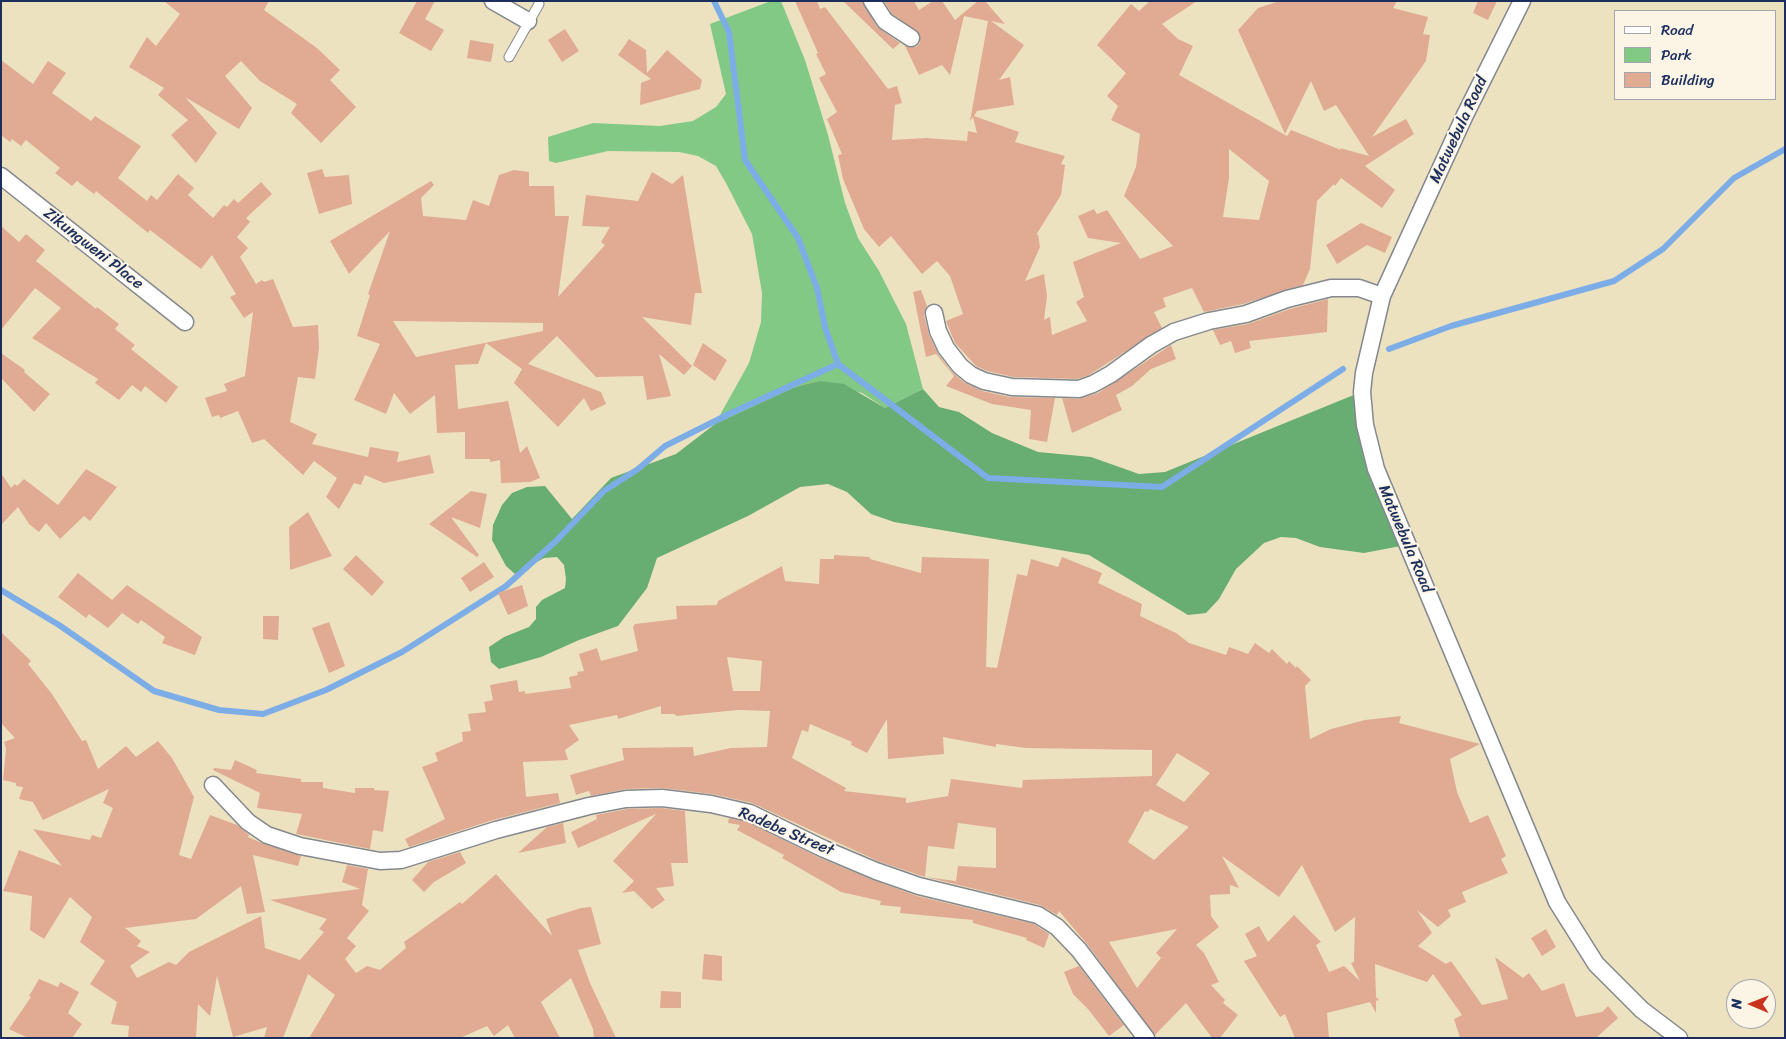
<!DOCTYPE html>
<style>
body{margin:0}
#map{position:relative;width:1786px;height:1039px;overflow:hidden;background:#ede2c0;font-family:Sriracha,sans-serif}
canvas{display:block}
.frame{position:absolute;inset:0;border:2px solid #1b2f5e;pointer-events:none}
.legend{position:absolute;left:1614px;top:10px;width:162px;height:90px;box-sizing:border-box;background:#fcf5e5;border:1px solid #a2a6af;margin:0;padding:6px 9px;list-style:none;font-size:15px;color:#1b2f5e}
.legend li{display:flex;align-items:center;gap:10px;height:25px}
.legend b{width:25px;border:1px solid #a2a6af}
.north{position:absolute;left:1726px;top:979px;width:50px;height:50px;box-sizing:border-box;background:#fcf5e5;border:1px solid #a2a6af;border-radius:50%;rotate:271deg;font-size:14px;font-weight:700;line-height:20px;text-align:center;color:#1b2f5e}
.north::after{content:'';display:block;margin:auto;width:18px;height:22px;background:#c8321e;clip-path:polygon(50% 0,100% 100%,50% 72%,0 100%)}
</style>
<div id="map">
<canvas width="1786" height="1039"></canvas>
<div class="frame"></div>
<ul class="legend">
<li><b style="height:6px;background:#fff"></b>Road</li>
<li><b style="height:14px;background:#81c985"></b>Park</li>
<li><b style="height:14px;background:#e0ab92"></b>Building</li>
</ul>
<div class="north">N</div>
</div>
<script>
const c = document.querySelector('canvas').getContext('2d');
c.lineJoin = 'round';
function paint(path, color) { c.fillStyle = color; c.fill(path, 'evenodd'); }
const poly = rows => new Path2D(rows.map(r => 'M' + r).join(''));
function stroke(path, color, width, dash) { c.strokeStyle = color; c.lineWidth = width; c.lineCap = dash ? 'butt' : 'round'; c.setLineDash(dash || []); c.stroke(path); }
function write(font, color, halo, rows, align = 'center') {
  c.font = font + ' Sriracha,sans-serif'; c.lineWidth = 4; c.setLineDash([]); c.textBaseline = 'middle'; c.strokeStyle = halo; c.fillStyle = color; for (const [text, x, y, turn = 0] of rows) {
    c.save(); c.translate(x, y); c.rotate((+turn || 0) * Math.PI / 180); c.textAlign = isNaN(turn) ? turn : align; if (halo) c.strokeText(text, 0, 0); c.fillText(text, 0, 0); c.restore();
  }
}
const green = poly([
 [771,1,781,1,805,60,828,135,845,203,858,238,879,271,906,324,923,389,885,408,862,393,819,381,795,387,715,424,749,363,761,322,762,293,752,234,726,183,716,166,698,156,679,152,608,151,556,163,549,161,548,137,593,123,660,126,693,121,716,107,726,94,710,24]
]);
const forest = poly([
 [819,381,844,384,885,408,923,389,939,407,959,412,992,433,1038,452,1091,457,1139,474,1165,472,1361,392,1406,545,1364,553,1320,547,1296,538,1281,537,1264,543,1236,569,1219,599,1206,613,1188,615,1089,555,894,522,871,514,847,492,828,484,800,487,748,516,657,558,647,588,618,626,579,640,541,657,499,669,491,662,489,647,504,637,529,627,536,619,536,607,542,600,565,588,566,579,564,565,557,557,544,558,515,574,506,566,492,540,493,525,502,505,512,493,527,487,545,486,572,519,611,478,676,454,715,424,795,387]
]);
const stream = poly([
 [714,1,729,32,745,160,798,238,817,288,825,327,838,364],
 [1389,349,1451,326,1614,281,1663,249,1734,178,1785,149],
 [1,590,59,625,154,691,219,710,263,714,326,690,402,652,506,586,556,541,604,491,638,469,665,446,729,414,838,364,988,478,1162,487,1343,369]
]);
const building = poly([
 [164,1,269,1,264,10,317,48,340,70,330,80,356,107,321,143,291,113,297,104,260,81,241,61,225,76,252,108,239,129,185,97,217,133,196,163,171,135,188,120,158,95,164,88,129,67,147,37,156,46,180,14],
 [417,1,435,1,425,19,444,30,431,51,399,33],
 [795,1,817,1,820,9,825,7,888,89,897,86,902,103,895,105,892,140,926,138,967,141,968,131,977,133,973,117,970,121,988,21,964,16,950,75,942,65,919,75,905,46,916,47,920,43,920,34,892,14,884,1,914,1,919,10,933,1,942,1,955,20,978,1,985,1,1005,24,991,21,1024,45,999,80,1010,77,1014,105,977,111,974,116,1019,132,1015,142,1065,156,1061,164,1065,165,1061,195,1036,235,1038,234,1040,247,1025,281,1044,274,1047,296,1044,320,1050,317,1052,335,1087,321,1076,302,1084,297,1073,262,1121,243,1088,238,1078,216,1094,209,1097,214,1107,210,1140,259,1173,246,1124,196,1136,167,1140,134,1111,120,1118,106,1107,96,1126,73,1097,45,1131,4,1139,11,1150,1,1197,1,1162,24,1178,39,1193,46,1179,75,1287,136,1291,130,1341,150,1340,148,1369,156,1336,105,1324,111,1311,81,1285,134,1238,30,1258,8,1280,1,1397,1,1393,8,1428,17,1423,34,1430,35,1426,61,1372,137,1406,119,1414,134,1365,166,1395,190,1382,208,1341,178,1335,186,1334,184,1317,201,1310,269,1303,285,1243,304,1204,312,1192,288,1163,298,1166,307,1154,312,1162,328,1089,375,1077,379,1013,377,987,371,976,366,955,343,946,321,963,314,950,276,937,261,922,274,891,236,879,247,864,229,843,179,838,155,842,154,827,119,837,112,819,78,826,74,816,54,818,53],
 [1229,149,1269,181,1259,220,1223,217,1229,178],
 [843,1,862,1,877,27,900,43,893,49],
 [1478,1,1497,1,1488,20,1473,13],
 [565,29,579,51,562,62,548,40],
 [629,39,646,50,647,73,667,50,702,80,700,89,640,105,641,83,651,79,618,55],
 [470,40,494,44,491,62,467,58],
 [1,60,33,84,48,61,66,73,52,93,91,121,95,116,141,146,118,178,147,201,151,195,157,200,178,174,194,188,188,195,213,218,224,205,227,207,234,199,238,203,261,182,272,194,246,218,250,222,237,237,248,248,240,257,256,284,262,280,264,282,273,279,293,327,318,325,319,348,315,379,298,377,290,422,317,434,312,444,368,457,370,447,399,452,397,462,430,455,434,473,384,483,365,475,361,485,354,483,339,509,326,497,337,478,314,461,303,475,264,439,252,443,238,411,220,418,219,415,212,417,205,398,227,391,224,384,245,376,253,312,244,318,230,297,236,294,212,255,201,269,150,230,148,233,96,191,94,194,77,181,72,186,55,173,60,168,26,140,21,146,12,139,10,142,1,135],
 [322,169,325,177,349,175,352,204,319,214,307,173],
 [514,170,529,172,529,186,554,186,555,216,569,216,558,297,605,245,601,242,610,227,582,226,586,195,638,201,652,172,672,184,683,175,702,293,695,293,691,325,642,317,692,366,684,375,659,354,671,396,647,400,643,376,596,377,557,336,528,364,601,392,606,404,591,411,584,398,558,427,514,383,522,369,486,343,478,364,455,365,458,409,508,401,520,453,527,446,540,478,530,482,501,483,500,460,490,462,490,459,465,459,465,432,437,433,435,395,410,414,394,393,386,414,354,400,380,344,357,336,370,295,368,294,390,231,349,274,330,241,431,181,434,185,421,198,423,216,466,220,473,200,489,206,499,175],
 [393,321,543,323,543,331,416,357],
 [1361,223,1392,237,1385,253,1367,245,1337,264,1326,245],
 [1,226,19,242,26,234,45,250,36,261,96,309,97,307,119,324,115,329,135,345,131,349,178,387,166,403,145,386,141,392,132,385,119,400,95,383,98,379,32,338,61,308,35,288,1,330],
 [921,290,927,306,924,315,929,335,938,354,952,372,965,383,982,391,1010,397,1055,398,1047,442,1029,439,1031,410,992,404,946,386,954,376,936,354,926,357,913,292],
 [1328,299,1327,332,1249,341,1251,348,1235,353,1231,341,1220,345,1213,330,1248,324,1290,309],
 [703,343,727,360,715,381,693,365],
 [1171,345,1176,359,1151,369,1132,386,1116,395,1122,410,1072,433,1062,398,1079,399,1098,393],
 [1,353,25,370,24,372,50,394,34,412,1,378],
 [86,469,117,487,90,521,84,516,60,539,46,523,39,532,29,524,18,507,1,525,1,473,11,488,15,484,17,486,24,479,58,505],
 [471,491,487,494,480,528,451,517,479,555,477,557,429,524],
 [308,512,332,556,290,570,289,527],
 [356,555,384,582,372,596,343,569],
 [834,555,870,557,870,559,921,573,922,557,989,559,986,667,997,668,1017,574,1027,576,1031,559,1058,567,1062,557,1102,573,1098,583,1142,604,1140,616,1176,633,1189,643,1226,655,1229,647,1248,654,1255,643,1269,653,1272,649,1287,664,1289,661,1296,668,1297,666,1311,680,1305,686,1310,739,1331,729,1365,720,1401,716,1399,723,1480,744,1450,759,1457,792,1470,823,1488,815,1506,856,1501,859,1508,873,1462,892,1466,902,1448,910,1451,916,1438,927,1417,910,1432,933,1418,946,1446,964,1451,961,1482,1005,1508,999,1495,957,1523,978,1529,973,1542,991,1564,983,1576,1017,1602,1012,1608,1006,1618,1018,1596,1038,1460,1038,1454,1019,1462,1015,1433,974,1427,982,1375,964,1376,997,1379,1000,1376,1001,1376,1013,1370,1002,1327,1013,1329,1038,1295,1038,1285,1014,1280,1017,1244,961,1257,956,1245,934,1259,926,1268,942,1294,915,1321,942,1316,945,1329,972,1344,966,1360,981,1351,963,1354,962,1355,917,1335,932,1302,865,1279,897,1222,856,1239,888,1230,885,1230,894,1210,895,1211,916,1219,927,1196,945,1204,953,1219,982,1211,985,1225,1000,1223,1003,1238,1015,1220,1038,1212,1038,1186,1003,1155,1035,1087,944,1059,911,1057,915,1040,905,922,876,880,862,752,803,712,794,662,788,626,789,591,796,589,791,576,795,570,775,624,760,622,748,693,747,694,756,731,748,767,747,770,711,738,710,676,716,675,714,661,714,661,706,618,719,617,715,569,725,579,740,565,750,568,760,523,762,526,797,558,793,560,803,493,820,409,847,405,839,445,819,422,767,438,761,435,753,463,741,462,732,471,731,468,714,486,712,484,702,493,700,490,685,517,680,519,692,525,691,525,694,571,688,569,677,578,675,577,672,584,671,579,654,597,648,601,661,638,651,633,627,635,624,677,619,676,606,717,605,718,601,782,566,785,581,819,584,820,559,834,559],
 [727,657,762,661,760,691,733,691],
 [887,719,888,759,944,754,943,737,996,747,996,744,1026,748,1152,750,1152,776,1023,780,1022,788,951,779,948,796,906,803,906,798,844,791,846,788,792,758,802,730,808,732,810,724,852,742,851,745,867,753],
 [1177,753,1210,773,1184,802,1156,785],
 [1150,809,1189,827,1154,860,1128,842,1145,811,1148,812],
 [958,823,996,828,996,868,958,866,956,881,925,877,928,846,954,849],
 [1177,929,1156,953,1161,958,1137,988,1109,942],
 [484,562,494,577,470,592,461,578],
 [78,573,112,600,127,585,202,637,195,655,162,643,165,637,141,620,138,624,122,613,108,628,89,614,86,618,58,597],
 [522,585,528,606,508,615,498,593],
 [263,616,279,616,278,640,263,639],
 [329,622,345,666,329,673,312,628],
 [1,632,31,661,28,664,52,694,82,741,86,740,98,769,126,746,136,757,158,741,172,758,194,797,179,855,191,859,210,815,237,825,249,835,248,837,264,844,301,856,298,866,253,855,265,912,247,914,241,886,196,919,125,928,141,941,137,946,150,952,130,966,137,978,169,962,176,965,189,952,261,916,265,948,300,960,324,932,319,929,327,919,270,900,360,889,342,882,347,865,368,869,362,905,369,911,347,938,356,946,345,959,356,973,367,966,380,970,406,948,404,942,460,902,462,904,496,874,552,936,546,919,581,908,591,907,601,944,578,950,590,983,616,1038,594,1038,593,1029,571,978,541,1002,560,1038,515,1038,508,1025,494,1036,487,1026,460,1038,309,1038,335,995,308,974,283,1038,264,1038,267,1027,233,1037,217,976,210,1016,198,1004,196,1038,128,1038,129,1026,111,1024,117,1002,90,984,105,961,80,942,92,917,70,897,44,939,30,930,32,896,3,891,19,850,62,866,33,829,90,840,92,835,101,838,113,808,103,803,109,789,43,820,33,802,19,799,23,787,16,786,16,783,3,780,6,749,4,742,15,738,1,723],
 [235,760,257,770,256,773,301,779,301,782,323,782,323,788,355,793,355,788,374,788,374,790,389,791,383,832,373,830,370,849,296,834,302,814,257,808,260,793,213,770,214,768,231,770],
 [662,808,685,811,688,863,671,863,674,886,656,888,665,900,652,909,634,891,622,893,634,881,613,861,656,814,578,848,571,832,597,819,596,815,627,809],
 [729,818,747,822,820,858,873,880,917,896,1034,924,1049,934,1044,948,1026,940,1027,938,973,923,973,920,900,913,901,907,880,905,881,901,841,892,782,858,784,855,737,830,740,825,728,823],
 [563,823,566,843,518,853,547,827],
 [460,852,466,863,434,882,424,892,412,880,428,862],
 [1546,929,1556,947,1542,956,1531,938],
 [704,954,722,956,722,981,702,979],
 [1079,966,1124,1025,1109,1036,1088,1009,1073,994,1064,972],
 [39,979,58,987,60,982,79,992,68,1013,82,1024,72,1038,28,1038,9,1029,31,997,29,996],
 [661,991,681,992,681,1008,660,1008]
]);
const service = poly([
 [509,57,539,4]
]);
const minor = poly([
 [493,1,528,21],
 [872,1,885,21,911,38],
 [1522,1,1465,115,1382,296,1364,373,1362,392,1365,425,1376,469,1557,902,1596,964,1642,1010,1679,1038],
 [1,176,185,322],
 [934,313,938,331,946,348,960,366,971,375,984,381,1012,387,1079,389,1093,384,1111,374,1151,345,1174,332,1209,321,1246,314,1287,299,1331,288,1359,288,1382,296],
 [213,785,248,822,267,835,300,846,380,861,401,860,496,830,589,806,626,799,662,798,711,804,750,813,824,849,876,871,919,886,1038,915,1057,927,1079,950,1146,1038]
]);
const streetNames = [
 ["Matwebula Road",1459,130,-65],
 ["Zikungweni Place",93,249,38],
 ["Matwebula Road",1405,539,67],
 ["Radebe Street",786,832,23]
];
paint(green, '#81c985');
paint(forest, '#68ad72');
stroke(stream, '#7cade7', 6);
paint(building, '#e0ab92');
stroke(service, '#84888f', 11);
stroke(minor, '#84888f', 19);
stroke(service, '#fff', 9);
stroke(minor, '#fff', 16);
write('16px', '#1b2f5e', '#fcf5e5', streetNames);
</script>
